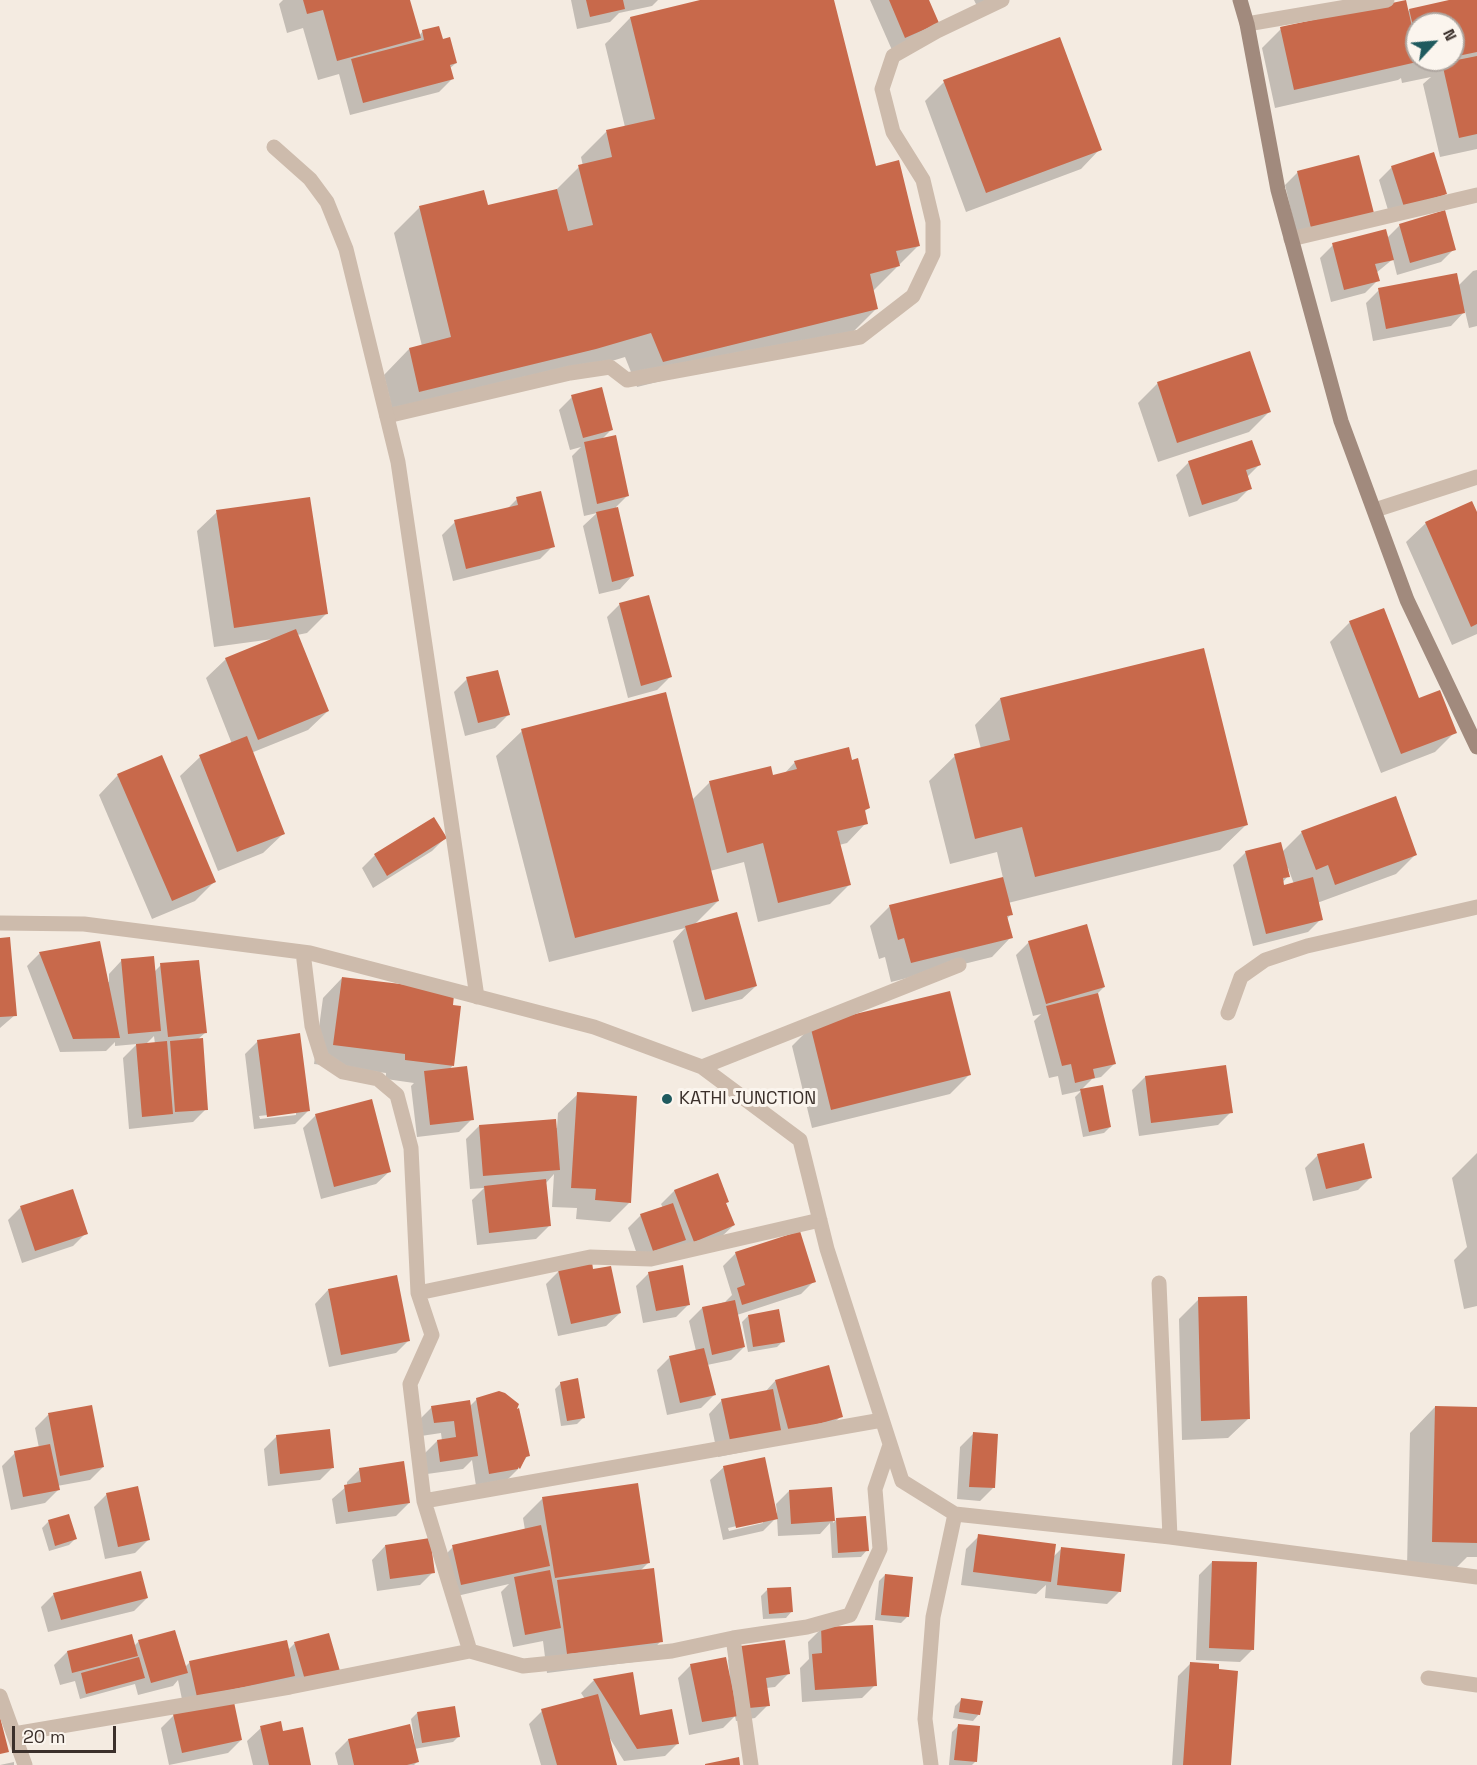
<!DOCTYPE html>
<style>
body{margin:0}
#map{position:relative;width:1477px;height:1765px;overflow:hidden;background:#f4ebe1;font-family:"Space Grotesk",sans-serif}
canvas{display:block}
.north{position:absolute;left:1405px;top:12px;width:60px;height:60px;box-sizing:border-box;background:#fbf5ee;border:2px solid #aea6a0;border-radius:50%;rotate:64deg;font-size:16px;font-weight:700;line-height:24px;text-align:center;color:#3b302b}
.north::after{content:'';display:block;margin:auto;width:21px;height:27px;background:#1f5a5e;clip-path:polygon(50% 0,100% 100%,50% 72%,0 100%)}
.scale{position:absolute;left:12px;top:1726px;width:104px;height:27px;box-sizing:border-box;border:3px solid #3b302b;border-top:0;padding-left:8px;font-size:18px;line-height:21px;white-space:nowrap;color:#3b302b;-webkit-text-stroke:4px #fbf5ee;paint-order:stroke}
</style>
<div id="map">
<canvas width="1477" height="1765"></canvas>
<div class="north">N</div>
<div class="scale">20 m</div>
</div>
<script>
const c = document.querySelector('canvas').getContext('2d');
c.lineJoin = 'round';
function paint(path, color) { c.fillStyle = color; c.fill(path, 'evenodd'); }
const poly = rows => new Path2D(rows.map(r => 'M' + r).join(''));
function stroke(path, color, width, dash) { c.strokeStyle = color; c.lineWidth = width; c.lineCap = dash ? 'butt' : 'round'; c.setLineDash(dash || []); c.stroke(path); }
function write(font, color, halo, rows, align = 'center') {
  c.font = font + ' "Space Grotesk",sans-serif'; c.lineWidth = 6; c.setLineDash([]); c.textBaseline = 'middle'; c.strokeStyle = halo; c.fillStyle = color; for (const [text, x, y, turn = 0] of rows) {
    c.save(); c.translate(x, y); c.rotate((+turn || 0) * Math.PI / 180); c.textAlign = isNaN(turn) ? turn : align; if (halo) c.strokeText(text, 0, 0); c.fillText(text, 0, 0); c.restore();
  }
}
const shadow = poly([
 [283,0,408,0,419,36,423,31,442,40,456,63,449,69,452,79,439,92,350,115,339,74,318,80,303,28,287,33,279,4],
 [571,0,658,0,652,6,619,13,610,22,577,29],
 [706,0,833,0,874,167,919,245,873,291,877,308,851,334,637,387,625,357,569,374,394,417,384,375,409,349,422,346,394,233,420,207,487,207,555,191,579,167,583,166,581,157,606,132,625,127,605,44,630,18],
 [870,0,927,0,937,23,892,50],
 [974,0,990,0,977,6],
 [1455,0,1477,0,1477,149,1440,157,1423,84,1431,77,1402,83,1401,78,1398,80,1275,108,1262,48,1281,29,1407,11],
 [1417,24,1453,24,1453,60,1417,60],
 [944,82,1100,149,1081,169,966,212,925,101],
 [1358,157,1299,244,1285,185,1298,172],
 [1392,167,1445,194,1432,207,1391,220,1379,180],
 [1400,225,1454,249,1441,262,1397,275,1393,259,1376,273,1378,280,1365,293,1331,302,1320,258,1333,245,1387,238],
 [1477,270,1477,326,1469,328,1465,311,1451,326,1373,341,1366,303,1379,290,1458,286,1473,271],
 [1158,383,1269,412,1249,432,1158,462,1138,403],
 [572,397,612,429,601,440,627,496,616,507,633,575,620,589,599,594,583,526,597,513,584,516,572,456,581,447,570,450,559,410],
 [1189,462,1259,465,1246,478,1250,488,1237,501,1189,517,1176,475],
 [517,499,553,546,540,559,453,581,442,535,455,522,507,509],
 [217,512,326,614,307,633,297,635,328,711,308,730,251,753,283,834,263,853,218,871,180,776,200,757,232,744,206,678,226,659,273,639,214,647,197,531],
 [1477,516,1477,634,1452,645,1406,542,1426,523],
 [620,604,670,677,657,690,628,698,607,617],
 [1350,622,1418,700,1455,732,1435,752,1381,773,1330,642],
 [467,679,508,715,495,728,465,736,454,692],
 [1000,699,1246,825,1220,850,1008,903,1011,914,1007,919,1011,937,992,957,891,982,885,957,879,959,870,926,890,906,1003,878,997,852,950,864,929,781,955,756,981,749,975,725],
 [522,731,692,800,710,782,772,777,784,774,795,762,868,808,864,812,866,823,847,843,839,845,849,885,830,904,758,922,744,862,710,871,718,901,693,926,756,986,742,999,692,1012,673,941,685,928,549,962,496,756],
 [118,775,214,882,195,901,152,919,99,795],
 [434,819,445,838,432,851,373,888,362,868,375,855],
 [1302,832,1416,854,1396,874,1317,903,1321,919,1308,932,1253,946,1233,865,1246,852,1282,852],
 [1286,868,1288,868,1294,884,1283,887,1282,883,1288,876],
 [0,940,15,1015,0,1028],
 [1029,942,1104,987,1097,994,1114,1064,1101,1077,1092,1079,1080,1091,1062,1095,1058,1076,1049,1078,1034,1021,1041,1014,1033,1016,1016,955],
 [40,953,107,982,109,982,109,974,122,960,154,972,161,965,205,1033,197,1040,206,1109,193,1122,129,1129,123,1058,137,1044,115,1046,115,1042,106,1051,60,1052,27,966],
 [154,1036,155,1044,146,1044],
 [342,978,453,1065,449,1070,472,1119,459,1132,417,1137,411,1086,414,1083,386,1079,386,1073,314,1064,323,998],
 [811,1027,970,1074,950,1094,812,1128,792,1046],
 [258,1041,308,1111,295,1124,254,1129,245,1054],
 [296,1112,296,1115,260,1119,259,1116],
 [1145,1077,1231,1112,1218,1125,1139,1136,1132,1090],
 [1081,1091,1110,1127,1104,1133,1083,1137,1075,1097],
 [578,1094,630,1202,610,1222,576,1219,577,1208,552,1207,554,1174,546,1183,549,1226,536,1239,477,1245,472,1200,484,1188,470,1189,466,1139,479,1126,557,1128,558,1113],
 [316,1115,390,1171,376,1184,321,1199,303,1128],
 [1477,1153,1477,1306,1464,1309,1454,1260,1467,1247,1452,1178],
 [1318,1155,1371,1177,1358,1190,1313,1201,1305,1168],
 [717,1174,728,1201,725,1204,734,1225,720,1238,640,1263,628,1228,641,1215,663,1208,661,1204,674,1191],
 [21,1207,86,1233,73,1246,22,1263,8,1220],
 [736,1253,814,1281,801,1294,737,1315,744,1347,731,1360,707,1365,714,1395,701,1408,667,1415,657,1370,670,1357,696,1351,689,1321,702,1308,725,1302,732,1295,723,1266],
 [559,1271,592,1271,620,1313,606,1326,558,1336,546,1284],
 [649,1273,689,1304,676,1317,643,1323,636,1286],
 [328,1290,409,1340,396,1353,329,1367,315,1304],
 [1199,1299,1248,1419,1228,1438,1182,1440,1179,1319],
 [748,1316,783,1341,777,1347,748,1352,742,1322],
 [775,1381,841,1416,828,1429,768,1447,718,1457,709,1414,722,1400,765,1392],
 [561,1383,583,1418,577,1424,561,1426,555,1389],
 [477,1399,528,1455,519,1468,506,1481,476,1486,472,1460,463,1469,427,1474,424,1454,437,1441,442,1441,441,1433,421,1436,419,1420,432,1407,469,1407],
 [91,1406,103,1467,90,1480,57,1486,58,1490,45,1503,11,1510,2,1466,15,1453,39,1448,35,1428,48,1415],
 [1435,1407,1477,1408,1477,1557,1467,1557,1456,1568,1407,1567,1410,1433],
 [973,1434,993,1488,980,1501,957,1499,960,1447],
 [277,1436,333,1467,320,1480,268,1486,264,1449],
 [724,1467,775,1514,777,1513,776,1504,789,1491,831,1489,833,1523,837,1519,867,1550,861,1557,832,1558,830,1523,820,1534,778,1536,777,1517,763,1531,723,1540,710,1480],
 [763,1520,763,1523,729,1531,728,1528],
 [360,1469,409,1503,396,1516,336,1524,332,1499,347,1486,347,1482],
 [107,1494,148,1540,135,1553,105,1559,94,1507],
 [542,1499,649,1562,640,1571,661,1641,642,1661,547,1673,543,1641,513,1647,501,1592,509,1584,448,1598,440,1560,453,1547,525,1530,523,1518],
 [49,1521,75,1539,69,1545,49,1551,42,1528],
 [979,1536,1053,1557,1062,1548,1120,1591,1107,1604,1045,1598,1046,1585,1036,1594,961,1585,966,1549],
 [385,1546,433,1572,420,1585,377,1591,372,1560],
 [1212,1562,1253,1649,1240,1662,1196,1660,1199,1575],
 [885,1575,907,1617,901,1623,875,1620,879,1581],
 [767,1590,792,1611,786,1618,763,1619,761,1596],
 [54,1594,147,1598,134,1611,48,1632,41,1607],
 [821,1629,875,1685,862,1698,802,1702,800,1668,809,1659,808,1642],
 [328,1634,339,1670,184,1709,178,1680,173,1686,138,1695,135,1684,80,1699,75,1681,60,1685,54,1665,67,1652,134,1646,139,1641,184,1668,190,1662,287,1651,294,1644],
 [742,1647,788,1674,775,1687,766,1688,768,1705,755,1718,736,1721,735,1716,723,1728,689,1735,678,1678,691,1665,730,1677,728,1660],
 [1191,1663,1230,1765,1172,1765,1178,1676],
 [632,1674,639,1716,678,1743,665,1756,624,1761,609,1737,616,1765,541,1765,529,1724,542,1711,585,1699,581,1693,594,1680],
 [961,1700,979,1714,973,1721,953,1718,955,1706],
 [417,1713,459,1736,453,1742,414,1749,417,1762,414,1765,338,1765,335,1753,348,1740,415,1745,411,1719],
 [174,1715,241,1740,228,1753,169,1765,161,1728],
 [958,1726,976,1761,972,1765,949,1765,952,1732],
 [261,1728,310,1765,253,1765,247,1741],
 [14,1762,14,1765,0,1765]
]);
const building = poly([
 [303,0,410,0,421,38,337,61,323,10,307,14],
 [586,0,623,0,625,9,590,17],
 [700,0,834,0,876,166,899,160,920,246,896,251,900,266,870,274,878,309,663,362,651,333,596,349,419,392,409,348,451,337,419,206,484,190,488,205,557,189,568,231,593,225,578,165,612,157,606,130,655,119,630,17],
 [889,0,929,0,939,23,905,38],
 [1406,0,1417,49,1417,62,1294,90,1280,27],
 [1449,0,1477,0,1477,52,1453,57,1453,24,1417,24,1416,39,1409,9],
 [439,26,443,39,450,37,457,63,450,65,454,79,363,103,351,59,424,40,422,30],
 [1060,37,1102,150,986,193,943,80],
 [1477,56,1477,134,1459,138,1442,63],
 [1434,152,1447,194,1404,207,1391,166],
 [1359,155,1375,217,1312,232,1297,171],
 [1445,210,1456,250,1410,263,1399,224],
 [1386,229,1394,260,1375,264,1380,281,1344,290,1332,243],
 [1457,273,1465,313,1386,329,1378,288],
 [1250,351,1271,412,1177,443,1157,382],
 [602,387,613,430,583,438,571,395],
 [616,435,629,496,597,504,584,442],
 [1252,440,1261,465,1246,470,1252,489,1202,505,1188,461],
 [541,491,555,547,466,569,454,520,518,505,516,497],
 [310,497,328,614,234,628,216,510],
 [1472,501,1477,512,1477,624,1471,627,1425,522],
 [618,507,634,576,612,582,596,512],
 [649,595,672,677,641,686,619,603],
 [1384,608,1419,698,1440,690,1457,733,1401,754,1349,621],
 [296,629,329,711,258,740,225,658],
 [1204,648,1248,825,1035,877,1022,827,975,839,954,754,1010,740,1000,698],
 [498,670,510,715,478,723,466,677],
 [666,692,719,901,575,938,521,729],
 [247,736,285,834,237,852,199,755],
 [849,747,852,760,858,758,870,808,865,810,868,824,837,831,851,885,778,903,763,843,727,853,709,781,771,766,773,775,797,769,794,761],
 [162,755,216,882,172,901,117,774],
 [1396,796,1417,855,1335,885,1328,865,1316,870,1301,831],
 [434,817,447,838,387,876,374,854],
 [1281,842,1290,877,1283,878,1284,885,1313,877,1323,920,1266,934,1245,851],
 [1003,877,1013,915,1007,916,1013,938,911,963,904,938,898,940,889,905],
 [737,912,757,986,705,1000,685,926],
 [1087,924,1105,987,1046,1004,1028,941],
 [10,937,17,1016,0,1017,0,938],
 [100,941,120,1038,73,1039,39,952],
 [154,956,161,1031,128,1034,121,959],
 [199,960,207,1033,168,1037,160,963],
 [342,977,442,989,454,995,453,1005,461,1006,454,1066,405,1060,405,1054,333,1045],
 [950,991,971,1075,831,1110,810,1025],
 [1098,993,1116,1064,1093,1069,1095,1078,1075,1083,1071,1064,1062,1066,1046,1006],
 [300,1033,310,1111,267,1117,257,1040],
 [203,1038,208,1110,175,1112,170,1041],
 [167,1041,173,1114,142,1117,136,1044],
 [1226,1065,1233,1113,1151,1123,1145,1076],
 [467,1066,474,1120,430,1125,424,1071],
 [1103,1085,1111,1127,1089,1132,1080,1089],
 [577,1092,637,1096,631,1203,595,1200,596,1189,571,1188],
 [372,1099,391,1172,334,1187,315,1114],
 [556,1119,560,1170,483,1176,479,1125],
 [1364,1143,1372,1178,1326,1189,1317,1154],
 [718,1173,729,1202,726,1203,735,1225,694,1242,674,1190],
 [546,1179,551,1226,489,1233,484,1186],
 [73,1189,88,1234,35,1251,20,1206],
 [673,1203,686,1240,653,1251,640,1214],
 [800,1231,816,1282,742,1305,737,1288,745,1285,735,1252],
 [592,1262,593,1269,611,1266,621,1313,571,1324,558,1270],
 [683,1265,690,1305,656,1311,648,1272],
 [397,1275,410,1341,341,1355,328,1289],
 [1247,1296,1250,1419,1201,1421,1198,1297],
 [735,1300,745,1347,712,1355,702,1307],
 [779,1309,785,1342,753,1347,748,1315],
 [704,1348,716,1395,680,1403,669,1356],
 [829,1365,843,1417,789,1432,775,1380],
 [578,1378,585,1418,567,1421,560,1382],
 [773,1389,782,1435,731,1445,721,1399],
 [499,1391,505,1393,519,1404,517,1409,519,1408,530,1456,526,1457,520,1469,518,1467,518,1469,489,1474,476,1398],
 [470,1400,478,1456,440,1462,437,1440,456,1437,454,1421,434,1423,431,1406],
 [92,1405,104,1467,60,1476,48,1413],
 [1435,1406,1477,1407,1477,1543,1432,1542],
 [330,1429,334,1468,280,1474,276,1435],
 [973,1432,998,1434,995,1488,969,1487],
 [50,1444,60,1490,23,1497,14,1451],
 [765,1457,778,1519,736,1528,723,1466],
 [404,1461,410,1503,348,1512,344,1485,361,1482,359,1468],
 [638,1483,650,1563,555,1578,542,1497],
 [138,1486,150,1540,118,1547,106,1493],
 [832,1487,835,1521,791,1524,789,1490],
 [69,1514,77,1539,55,1546,48,1520],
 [866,1516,869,1551,838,1553,836,1518],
 [541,1525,550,1566,461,1585,452,1545],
 [978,1534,1056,1544,1051,1582,973,1572],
 [430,1538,435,1573,390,1579,385,1545],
 [1061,1547,1125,1554,1121,1592,1057,1585],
 [1212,1561,1257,1562,1254,1650,1209,1648],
 [654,1568,663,1642,567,1654,557,1580],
 [550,1570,561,1628,525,1635,514,1577],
 [141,1571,148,1598,61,1620,53,1593],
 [885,1574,913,1577,909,1617,881,1615],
 [791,1587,793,1612,769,1614,767,1588],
 [873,1625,877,1686,815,1690,812,1654,822,1653,821,1627],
 [175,1630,188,1673,151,1683,138,1640],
 [329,1633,340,1671,305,1680,294,1642],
 [132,1634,138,1656,72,1673,67,1651],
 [287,1640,295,1676,197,1697,189,1661],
 [785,1640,790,1674,766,1678,770,1706,749,1708,741,1646],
 [139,1657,145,1678,86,1694,81,1673],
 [726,1657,738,1716,702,1722,690,1664],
 [1190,1662,1219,1664,1219,1669,1238,1671,1231,1765,1183,1765],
 [633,1672,640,1715,672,1709,679,1744,637,1749,593,1679],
 [598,1694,617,1765,557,1765,541,1709],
 [961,1698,983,1701,980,1715,959,1712],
 [234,1702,242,1740,182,1753,173,1714],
 [455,1706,460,1737,422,1743,417,1712],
 [0,1717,9,1752,0,1754],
 [281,1721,283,1731,303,1727,311,1765,269,1765,260,1726],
 [410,1724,419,1762,407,1765,354,1765,348,1739],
 [958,1724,980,1726,977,1762,954,1760],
 [739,1757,740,1765,705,1765,705,1764]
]);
const lane = poly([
 [387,416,570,373,610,367,627,380,860,337,913,296,933,254,933,222,923,180,893,132,882,89,893,56,937,31,1002,0],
 [1428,1678,1477,1685]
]);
const street = poly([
 [1247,24,1387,0],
 [274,147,310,179,327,202,346,249,398,462,477,997],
 [1291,239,1477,195],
 [1375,510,1477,477],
 [0,923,84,924,310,953,594,1027,702,1067,800,1140,827,1249,902,1481,955,1514,1170,1537,1477,1577],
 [303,952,312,1026,322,1058,343,1072,378,1079,397,1095,411,1148,418,1293,432,1335,410,1384,424,1501,470,1651,523,1666,672,1651,733,1638,807,1627,850,1615,880,1549,875,1489,890,1445],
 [1228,1013,1241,977,1265,960,1307,946,1477,907],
 [702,1067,959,965],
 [1159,1283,1170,1537],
 [418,1293,590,1257,651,1259,820,1220],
 [424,1501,882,1420],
 [733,1638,751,1765],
 [0,1696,25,1765],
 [14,1734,290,1687,470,1651],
 [931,1765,925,1719,933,1617,955,1514]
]);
const secondary = poly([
 [1240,0,1247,24,1278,190,1341,421,1407,600,1477,747]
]);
const markers = [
 [667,1099,6,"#1f5a5e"]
];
const poiNames = [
 ["KATHI JUNCTION",679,1099]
];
paint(shadow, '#0003');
paint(building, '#c8694b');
stroke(lane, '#cdbbac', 15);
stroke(street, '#cdbbac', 15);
stroke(secondary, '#a18a7d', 15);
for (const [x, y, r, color] of markers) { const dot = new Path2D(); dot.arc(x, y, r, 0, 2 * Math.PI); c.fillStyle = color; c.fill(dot); stroke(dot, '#fbf5ee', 2); }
write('18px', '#3b302b', '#fbf5ee', poiNames, 'left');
</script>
